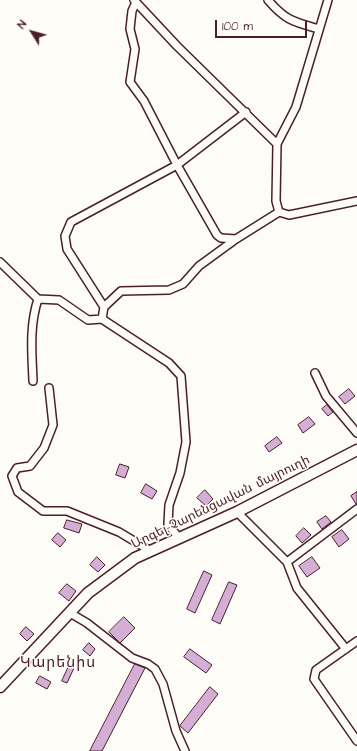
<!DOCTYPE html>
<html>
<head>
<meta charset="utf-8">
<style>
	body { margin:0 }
	#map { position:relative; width:357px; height:751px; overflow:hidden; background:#fdfcf7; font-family:"Architects Daughter",sans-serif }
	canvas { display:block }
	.north { position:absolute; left:12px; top:12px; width:40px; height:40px; -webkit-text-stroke:3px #fdfcf7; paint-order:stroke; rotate:307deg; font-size:11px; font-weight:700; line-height:16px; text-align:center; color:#4a1f2b }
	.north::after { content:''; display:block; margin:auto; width:14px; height:18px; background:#4a1f2b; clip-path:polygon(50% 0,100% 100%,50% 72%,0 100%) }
	.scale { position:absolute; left:215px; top:20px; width:92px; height:18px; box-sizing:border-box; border:2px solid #4a1f2b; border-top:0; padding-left:5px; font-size:12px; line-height:14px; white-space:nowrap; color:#4a1f2b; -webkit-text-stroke:3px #fdfcf7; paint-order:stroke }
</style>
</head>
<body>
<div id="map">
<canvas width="357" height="751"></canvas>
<div class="north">N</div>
<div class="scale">100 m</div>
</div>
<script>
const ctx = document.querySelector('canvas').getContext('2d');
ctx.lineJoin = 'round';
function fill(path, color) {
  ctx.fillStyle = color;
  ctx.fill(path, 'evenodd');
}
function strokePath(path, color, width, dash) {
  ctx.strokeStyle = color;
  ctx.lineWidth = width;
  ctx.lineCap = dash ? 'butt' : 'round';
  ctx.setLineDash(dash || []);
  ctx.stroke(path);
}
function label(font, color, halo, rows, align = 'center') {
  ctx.font = font + ' "Architects Daughter","Noto Sans Armenian",sans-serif';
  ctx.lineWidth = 3;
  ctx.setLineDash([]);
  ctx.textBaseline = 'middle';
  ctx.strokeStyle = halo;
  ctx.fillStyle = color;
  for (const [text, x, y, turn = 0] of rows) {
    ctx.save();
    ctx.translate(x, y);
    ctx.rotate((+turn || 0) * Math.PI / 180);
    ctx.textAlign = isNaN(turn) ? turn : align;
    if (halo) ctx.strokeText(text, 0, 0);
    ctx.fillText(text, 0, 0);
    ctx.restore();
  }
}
const building = new Path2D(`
	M349,389L355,396L345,404L339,397Z
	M327,405L333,412L328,416L322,409Z
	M309,417L315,424L303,433L298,425Z
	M277,437L282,443L269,452L265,446Z
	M120,464L129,467L125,478L116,475Z
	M146,484L157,491L152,499L141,493Z
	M205,490L213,499L206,506L197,498Z
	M357,492V504H356L351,496Z
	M326,516L331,522L322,529L317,522Z
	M67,520L82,524L79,533L64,528Z
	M304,528L311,535L302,543L296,536Z
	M342,530L349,539L339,547L332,537Z
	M58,533L66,540L60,547L52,540Z
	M97,557L105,565L98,572L90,565Z
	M312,557L320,568L307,577L299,566Z
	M204,571L212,575L195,613L187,609Z
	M229,582L237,585L220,624L212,620Z
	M67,584L76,591L69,601L59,593Z
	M124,617L135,628L120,643L109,632Z
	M26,627L34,634L27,641L20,634Z
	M89,643L95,649L90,656L83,650Z
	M190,649L212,665L206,673L184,657Z
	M135,664L145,668L102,751H90Z
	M69,666L74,668L67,683L62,681Z
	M40,676L51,682L47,689L36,683Z
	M210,687L218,694L188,733L180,726Z`);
const minor = new Path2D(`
	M134,0L177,46L277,144
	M268,0C286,21 294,22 319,29
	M136,2L132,11L130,29L135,49L130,82L144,101L177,165L217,235L221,238L236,239
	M279,212L276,201L277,144L296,107L328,0
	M0,262L38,299L59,300L88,320L102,319L169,363L181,376L186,442L180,473L169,505L168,524L178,537
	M104,307L67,249L65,236L71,222L177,165L246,112
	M102,319L104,307L121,291L169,290L183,284L199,266L236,239L279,212L289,215L357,201
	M315,373L326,396L357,433
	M33,381C32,353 29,327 38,299
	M49,388L53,425L44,448L30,466L17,468L12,476L18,492L43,511H67L119,532L149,550
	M237,512L287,562L297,588L346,649
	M287,562L357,509
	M70,613L87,623L132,658L148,664L155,669L163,684L176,731L185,751
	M357,641L316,670L314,679L357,741`);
const secondary = new Path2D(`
	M0,687L88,593L135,558L237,512L357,450`);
const streetNames = [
	["Արգել-Չարենցավան մայրուղի",221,503,-26]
];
const quarterNames = [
	["Կարենիս",58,664]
];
fill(building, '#d5aed6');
strokePath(building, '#4a1f2b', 1);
strokePath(minor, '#4a1f2b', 10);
strokePath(secondary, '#4a1f2b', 13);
strokePath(minor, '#fdfcf7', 7);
strokePath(secondary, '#fdfcf7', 10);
label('13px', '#4a1f2b', '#fdfcf7', streetNames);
ctx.letterSpacing = '1px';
label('15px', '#4a1f2b', '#fdfcf7', quarterNames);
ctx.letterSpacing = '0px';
</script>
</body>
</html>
